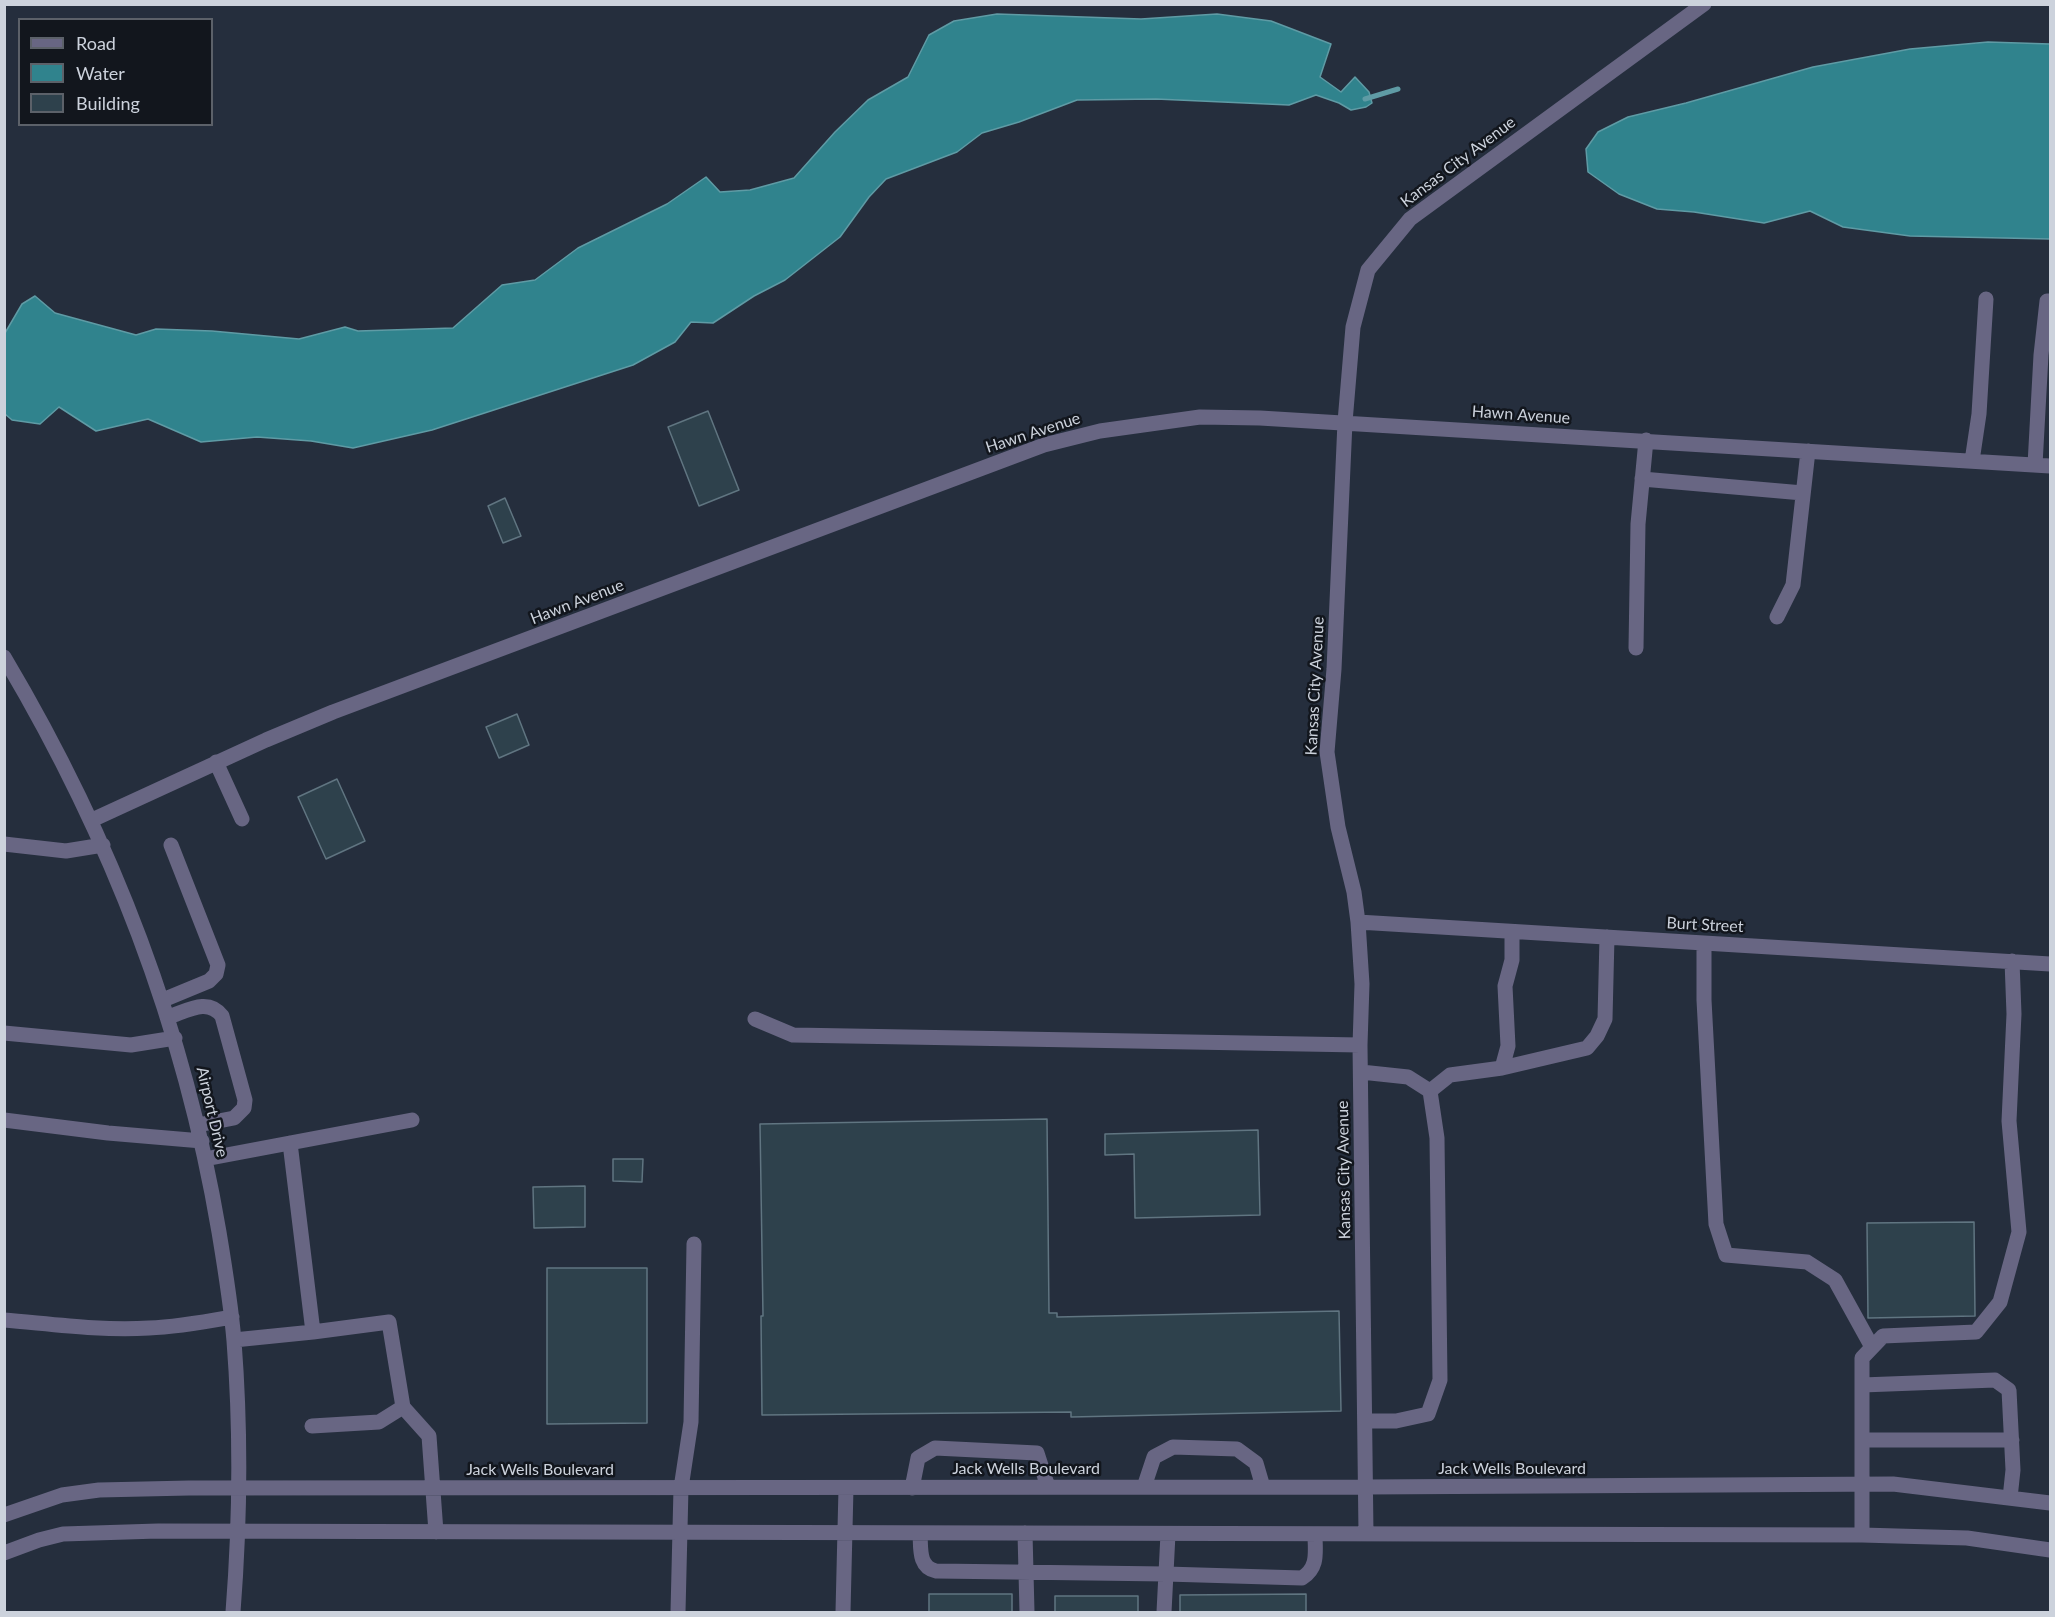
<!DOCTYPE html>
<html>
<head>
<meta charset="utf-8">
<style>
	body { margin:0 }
	#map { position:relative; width:2055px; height:1617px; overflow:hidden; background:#252e3d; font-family:Lato,sans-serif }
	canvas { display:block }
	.frame { position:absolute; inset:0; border:6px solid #ccd2dc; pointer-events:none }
	.legend { position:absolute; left:18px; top:18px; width:195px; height:108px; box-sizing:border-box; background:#12161d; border:2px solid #5c6169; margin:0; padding:8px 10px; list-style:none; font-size:18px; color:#ccd2dc }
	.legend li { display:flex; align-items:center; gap:12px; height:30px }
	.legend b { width:30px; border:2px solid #5c6169 }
</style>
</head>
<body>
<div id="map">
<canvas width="2055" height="1617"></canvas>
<div class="frame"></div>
<ul class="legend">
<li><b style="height:8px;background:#686683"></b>Road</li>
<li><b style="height:16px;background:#30838d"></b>Water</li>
<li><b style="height:16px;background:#2e414c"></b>Building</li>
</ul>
</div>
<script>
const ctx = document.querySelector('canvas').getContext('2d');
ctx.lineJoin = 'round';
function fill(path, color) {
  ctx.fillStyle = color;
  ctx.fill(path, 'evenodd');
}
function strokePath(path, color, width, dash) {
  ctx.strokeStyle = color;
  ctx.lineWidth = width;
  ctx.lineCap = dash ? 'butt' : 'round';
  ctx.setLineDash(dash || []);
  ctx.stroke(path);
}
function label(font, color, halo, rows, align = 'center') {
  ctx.font = font + ' Lato,sans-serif';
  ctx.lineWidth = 5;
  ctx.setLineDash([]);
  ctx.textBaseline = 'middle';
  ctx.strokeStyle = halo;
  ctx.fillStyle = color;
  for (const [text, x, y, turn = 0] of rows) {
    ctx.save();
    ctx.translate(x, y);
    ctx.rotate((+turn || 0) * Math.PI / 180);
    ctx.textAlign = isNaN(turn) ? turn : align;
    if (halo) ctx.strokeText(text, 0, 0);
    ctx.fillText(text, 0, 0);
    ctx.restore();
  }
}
const water = new Path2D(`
	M997,14L1141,19L1217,14L1271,21L1331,44L1320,77L1341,92L1355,77L1369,92L1372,103L1366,107L1351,110L1339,103L1316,95L1289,105L1156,99L1077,100L1019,122L982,133L957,152L886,179L869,197L840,237L785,280L754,296L713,323L691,322L675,342L633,365L432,430L353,448L311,441L257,437L201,442L148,419L96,431L59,407L40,424L12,420L5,414V333L22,304L35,296L55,313L136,335L156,329L212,331L299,339L345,327L358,331L453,328L502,285L535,280L578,248L667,204L706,177L720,192L750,190L794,178L835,132L868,100L908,77L929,35L954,21Z
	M1988,42L2050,44V239L1910,236L1843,227L1810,211L1764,223L1694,212L1657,209L1619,194L1588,172L1586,149L1598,132L1628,117L1686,103L1813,67L1910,49Z`);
const stream = new Path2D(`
	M1365,99L1398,89`);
const building = new Path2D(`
	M708,411L739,490L699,506L668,427Z
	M505,498L521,536L503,543L488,506Z
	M517,714L529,745L499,758L486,727Z
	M337,779L365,841L326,859L298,797Z
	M1047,1119L1049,1313H1057V1317L1339,1311L1341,1411L1071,1417V1412L762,1415L761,1316H763L760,1124Z
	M1258,1130L1260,1215L1135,1218L1134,1154L1105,1155V1134Z
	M613,1159H643L642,1182L613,1181Z
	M585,1186V1227L534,1228L533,1187Z
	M1974,1222L1975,1316L1868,1318L1867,1223Z
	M547,1268H647V1423L547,1424Z
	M929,1594H1012V1612H929Z
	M1306,1594V1612H1180V1595Z
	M1055,1596H1138V1612H1055Z`);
const minor = new Path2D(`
	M1972,461L1979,414L1986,299
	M2035,465L2041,355L2047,301H2050
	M1642,479L1803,493
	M1777,617L1793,585L1808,451
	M1636,648L1638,524L1646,440
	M4,657C111,837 184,1025 219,1232C225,1268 231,1305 234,1341C241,1431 240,1523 233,1612
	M216,762L242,819
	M92,820L266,740L333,712L1044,445L1100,431L1200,417L1260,418L2050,466
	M4,844L66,851L103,845
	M1358,922L2050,964
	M1704,943V1000L1716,1224L1726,1255L1807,1262L1835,1280L1872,1347
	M163,1000L209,981L216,974L218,965L171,845
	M168,1017C187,1011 208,997 222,1016L245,1100L244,1108L234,1118L198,1125
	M755,1019L793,1035L1360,1045
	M4,1033L131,1045L175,1038
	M1502,1068L1587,1048L1597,1036L1605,1019L1607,937
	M1361,1072L1408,1077L1430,1091L1437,1138L1440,1380L1428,1414L1396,1421H1365
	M1430,1091L1450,1075L1502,1068L1508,1046L1505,986L1512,960V932
	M4,1120L108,1133L202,1141
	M205,1159L412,1120
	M4,1320C52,1324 101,1331 149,1328C177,1327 204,1322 232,1317
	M313,1332L389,1322L403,1407L429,1436L436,1532
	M234,1340L313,1332L290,1143
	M1862,1385L1995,1380L2009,1390L2013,1470L2010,1498
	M312,1426L379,1422L403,1407
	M1862,1440H2012
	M1144,1487L1154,1457L1173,1447L1237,1449L1256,1463L1263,1487
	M912,1488L918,1458L935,1448L1037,1453L1048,1487
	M4,1515L62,1495L99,1490L189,1488L1366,1487L1893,1484L2050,1503
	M920,1533C921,1548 918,1567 936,1571L1166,1574L1302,1578C1319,1567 1315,1552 1315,1534
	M1025,1533L1027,1612
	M1366,1534L1360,1045L1362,984L1358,922L1354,892L1338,827L1327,752L1334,669L1345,422L1353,327L1368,270L1410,219L1704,4
	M1862,1535V1358L1883,1336L1976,1332L2000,1302L2019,1232L2009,1121L2014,1014L2012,961
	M4,1553L39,1540L63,1534L158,1531L1862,1535L1967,1538L2050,1550
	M678,1612L681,1488L691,1422L694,1244
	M843,1612L846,1488
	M1164,1612L1168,1534`);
const streetNames = [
	["Kansas City Avenue",1458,162,-37],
	["Hawn Avenue",1521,415,4],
	["Hawn Avenue",1033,433,-18],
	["Hawn Avenue",577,602,-21],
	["Kansas City Avenue",1315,686,-87],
	["Burt Street",1705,925,3],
	["Airport Drive",212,1112,77],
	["Kansas City Avenue",1344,1170,-91],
	["Jack Wells Boulevard",1026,1469],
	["Jack Wells Boulevard",1512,1469],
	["Jack Wells Boulevard",540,1470]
];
fill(water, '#30838d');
strokePath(water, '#5f9ba5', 1.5);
strokePath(stream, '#5f9ba5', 5);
fill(building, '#2e414c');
strokePath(building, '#607581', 1.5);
strokePath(minor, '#686683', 15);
label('16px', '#ccd2dc', '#12161d', streetNames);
</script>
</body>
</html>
